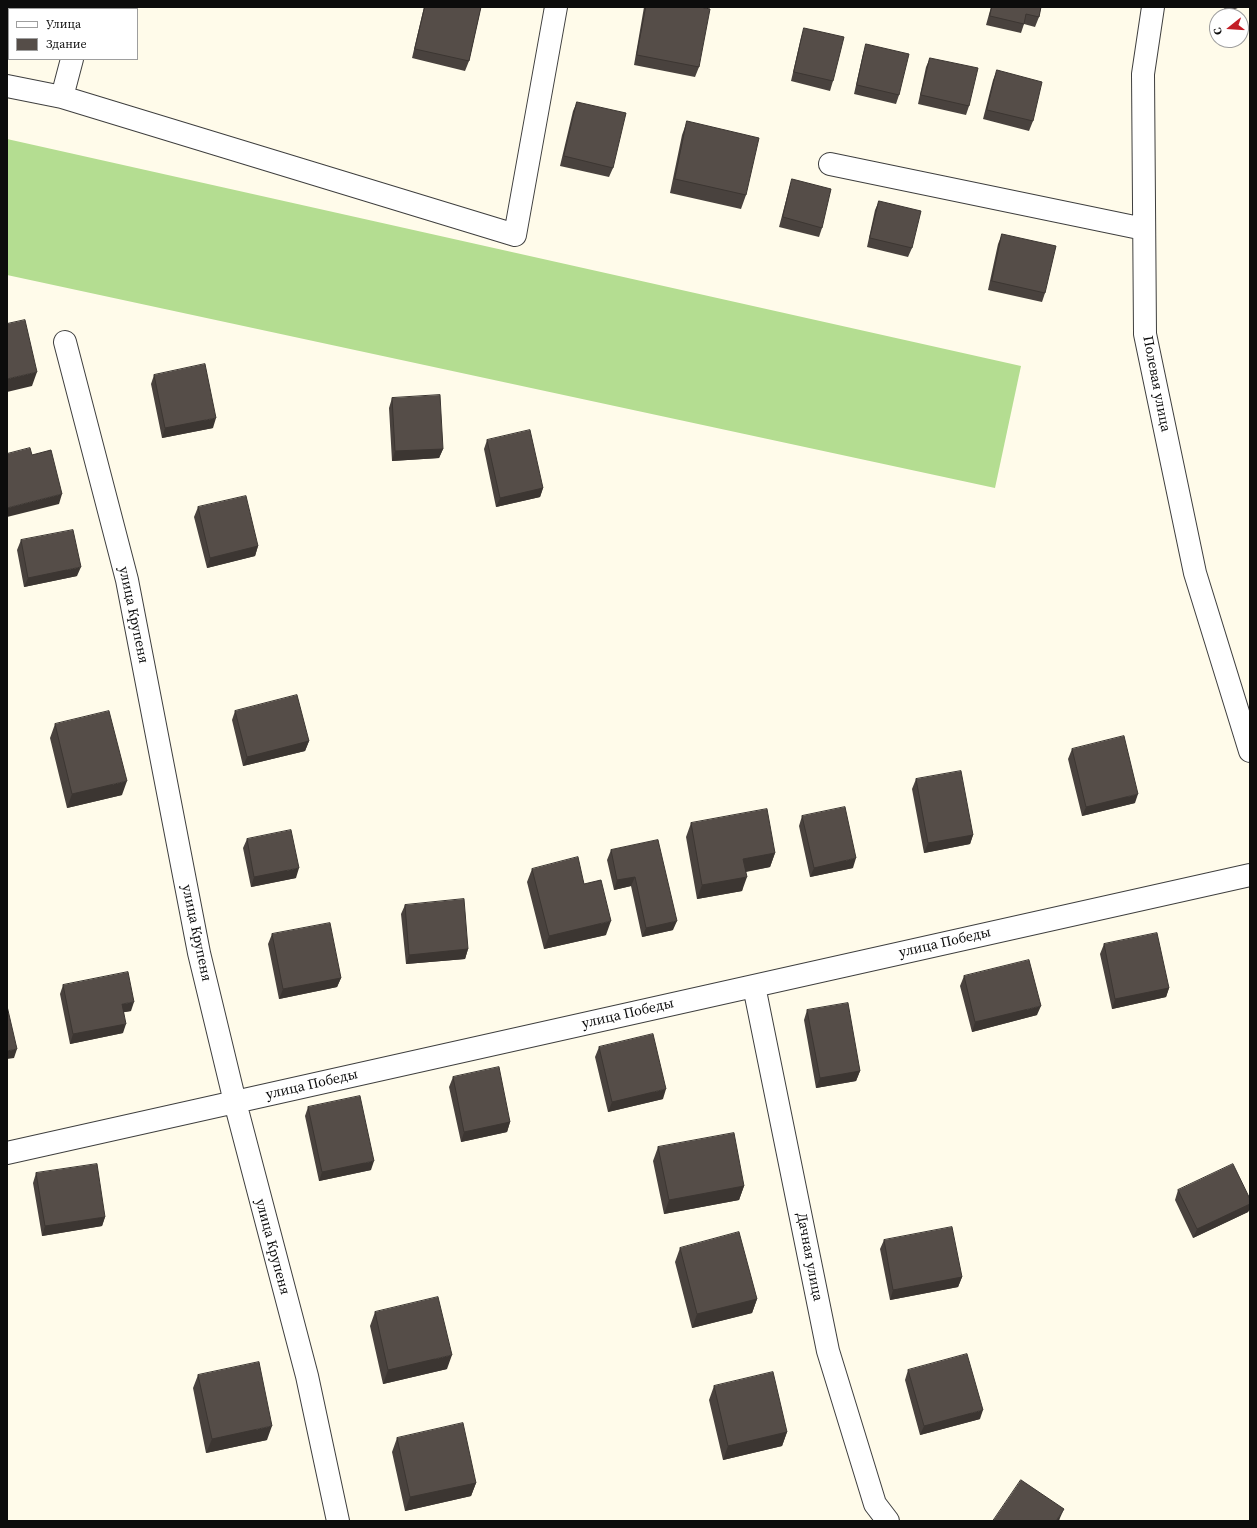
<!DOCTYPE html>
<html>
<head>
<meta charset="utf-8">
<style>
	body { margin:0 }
	#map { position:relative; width:1257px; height:1528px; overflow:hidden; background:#fffbea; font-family:"Source Serif 4",serif }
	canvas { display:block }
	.frame { position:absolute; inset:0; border:8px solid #0c0c0c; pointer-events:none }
	.legend { position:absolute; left:8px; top:8px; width:130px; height:52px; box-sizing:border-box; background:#fff; border:1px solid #9e9e9e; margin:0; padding:5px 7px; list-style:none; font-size:12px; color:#0c0c0c }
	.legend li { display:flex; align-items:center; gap:8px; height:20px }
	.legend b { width:20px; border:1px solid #9e9e9e }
	.north { position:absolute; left:1209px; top:8px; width:40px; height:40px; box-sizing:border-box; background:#fff; border:1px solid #9e9e9e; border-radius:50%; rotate:253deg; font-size:11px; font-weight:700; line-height:16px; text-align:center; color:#0c0c0c }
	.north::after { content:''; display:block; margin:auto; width:14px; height:18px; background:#c31d26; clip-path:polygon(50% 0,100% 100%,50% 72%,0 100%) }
</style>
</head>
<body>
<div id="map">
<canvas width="1257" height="1528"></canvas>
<div class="frame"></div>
<ul class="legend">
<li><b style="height:5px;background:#fff"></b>Улица</li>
<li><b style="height:11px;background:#554d48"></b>Здание</li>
</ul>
<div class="north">С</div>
</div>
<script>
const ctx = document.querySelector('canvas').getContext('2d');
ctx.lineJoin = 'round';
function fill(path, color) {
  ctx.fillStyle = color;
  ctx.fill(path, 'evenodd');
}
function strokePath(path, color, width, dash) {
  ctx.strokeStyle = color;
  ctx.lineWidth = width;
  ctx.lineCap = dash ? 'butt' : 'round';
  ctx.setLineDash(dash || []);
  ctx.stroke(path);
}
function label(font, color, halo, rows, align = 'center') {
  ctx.font = font + ' "Source Serif 4",serif';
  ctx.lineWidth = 4;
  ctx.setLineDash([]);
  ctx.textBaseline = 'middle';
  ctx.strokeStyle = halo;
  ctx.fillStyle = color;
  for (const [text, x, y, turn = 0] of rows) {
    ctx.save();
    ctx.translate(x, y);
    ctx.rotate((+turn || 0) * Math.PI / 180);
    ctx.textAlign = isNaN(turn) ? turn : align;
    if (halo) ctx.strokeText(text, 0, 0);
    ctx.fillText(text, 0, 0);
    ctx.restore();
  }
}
const forest = new Path2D(`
	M7,139L1021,366L995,488L7,275Z`);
const minor = new Path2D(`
	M1153,7L1143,74L1145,334L1195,573L1250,751
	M86,9V7
	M7,86L62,97L515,235L556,7
	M62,97L72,59
	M830,164L1144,229
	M65,342L127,580L199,953L235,1102L307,1376L338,1521
	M754,986L828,1351L875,1504L888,1521
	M7,1153L1250,875`);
const wall = new Path2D(`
	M424,7H481L469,61L465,71L412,58Z
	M644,7H700L699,67L695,77L634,65Z
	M991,7H1041L1039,17L1035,27L1024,24L1021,33L986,25Z
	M1224,7H1242L1225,11Z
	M804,28L833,81L830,91L791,81L801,38Z
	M866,44L899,95L896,104L854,94L863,54Z
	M930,58L969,106L966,115L918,104L926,67Z
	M997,70L1033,121L1029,131L983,119L993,80Z
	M577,102L613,168L609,177L560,166L573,111Z
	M687,121L746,195L741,209L670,193L682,135Z
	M792,179L822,228L819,237L779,227L789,189Z
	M879,201L912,248L908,257L867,247L875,210Z
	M1002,234L1045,293L1042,302L988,290L998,244Z
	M154,375L213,428L162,438L151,384Z
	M392,398L443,449L439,458L392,461L389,408Z
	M487,440L543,488L540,497L496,507L484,449Z
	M198,507L258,546L255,556L207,568L194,517Z
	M21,540L77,576L24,587L17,550Z
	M235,711L309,741L305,751L243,766L232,720Z
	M55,724L122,795L67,808L50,738Z
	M1072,749L1135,803L1082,816L1068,759Z
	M916,779L973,835L970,844L924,853L912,789Z
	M802,816L853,868L810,877L799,826Z
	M691,823L775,853L770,867L746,872L742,891L697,899L686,837Z
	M247,839L296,878L251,887L243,848Z
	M658,840L673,930L642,937L631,886L614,890L607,860L611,850Z
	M532,869L584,884L606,935L544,949L527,882Z
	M405,905L468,949L465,959L406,964L401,914Z
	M272,934L341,978L337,987L279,999L268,944Z
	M1104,944L1169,988L1166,997L1112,1009L1100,954Z
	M964,976L1037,1015L972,1032L960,986Z
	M63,985L131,1011L124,1012L123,1033L70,1044L60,994Z
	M807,1010L860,1071L856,1081L816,1088L804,1020Z
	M599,1047L663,1099L608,1112L595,1057Z
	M453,1077L510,1122L507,1132L461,1142L449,1087Z
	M308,1107L371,1170L319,1181L305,1116Z
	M658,1147L744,1186L739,1200L664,1214L653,1161Z
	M36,1173L105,1217L102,1226L42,1236L33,1183Z
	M1178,1190L1250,1199V1208L1248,1212L1193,1238L1175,1200Z
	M884,1240L962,1277L958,1287L890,1300L880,1249Z
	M680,1248L757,1299L752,1313L692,1328L675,1262Z
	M375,1312L447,1369L383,1384L370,1326Z
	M908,1370L980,1419L920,1435L905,1380Z
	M198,1375L267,1440L206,1453L193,1388Z
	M714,1386L787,1432L782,1446L723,1460L709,1400Z
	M397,1438L476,1483L471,1496L405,1511L392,1452Z`);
const shadedWall = new Path2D(`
	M1227,7H1242L1225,11Z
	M37,372L32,386L7,392V379Z
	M216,418L213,428L162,438L165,428Z
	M443,449L439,458L392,461L395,451Z
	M543,488L540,497L496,507L500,498Z
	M62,494L59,504L7,517V508Z
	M258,546L255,556L207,568L210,558Z
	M81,567L77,576L24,587L28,578Z
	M309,741L305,751L243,766L247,757Z
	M127,781L122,795L67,808L72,794Z
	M1138,794L1135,803L1082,816L1086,807Z
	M973,835L970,844L924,853L928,843Z
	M775,853L770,867L738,873L743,859Z
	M856,858L853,868L810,877L814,868Z
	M299,868L296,878L251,887L254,877Z
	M635,877L631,886L614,890L617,880Z
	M747,877L742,891L697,899L702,885Z
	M611,921L606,935L544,949L549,936Z
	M677,921L673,930L642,937L646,928Z
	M468,949L465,959L406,964L409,955Z
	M341,978L337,987L279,999L283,989Z
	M1169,988L1166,997L1112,1009L1115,999Z
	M134,1002L131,1011L119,1013L122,1004Z
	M1041,1006L1037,1015L972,1032L975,1022Z
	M126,1024L123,1033L70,1044L73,1034Z
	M17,1049L14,1058L7,1059V1051Z
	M860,1071L856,1081L816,1088L820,1078Z
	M666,1089L663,1099L608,1112L612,1102Z
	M510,1122L507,1132L461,1142L464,1132Z
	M374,1161L371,1170L319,1181L322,1172Z
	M744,1186L739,1200L664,1214L669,1200Z
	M1250,1204V1208L1248,1212L1193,1238L1197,1229Z
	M105,1217L102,1226L42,1236L45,1226Z
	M962,1277L958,1287L890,1300L893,1290Z
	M757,1299L752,1313L692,1328L697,1314Z
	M452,1355L447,1369L383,1384L388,1370Z
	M983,1410L980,1419L920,1435L924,1426Z
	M272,1426L267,1440L206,1453L212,1439Z
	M787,1432L782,1446L723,1460L728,1446Z
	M476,1483L471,1496L405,1511L410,1497Z
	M1064,1509L1060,1518L1059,1521H1056Z`);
const building = new Path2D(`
	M425,7H481L469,61L415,49Z
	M646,7H700L710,9L699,67L637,55Z
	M992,7H1041L1039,17L1026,14L1024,24L990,16Z
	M804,28L844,37L833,81L794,72Z
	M866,44L909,54L899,95L857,85Z
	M930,58L978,68L969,106L921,95Z
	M997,70L1042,82L1033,121L987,110Z
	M577,102L626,113L613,168L564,156Z
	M687,121L759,138L746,195L675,179Z
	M792,179L831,189L822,228L783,217Z
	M879,201L921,211L912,248L870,238Z
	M1002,234L1056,246L1045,293L992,281Z
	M25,320L37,372L7,379V324Z
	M205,364L216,418L165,428L154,375Z
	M440,395L443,449L395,451L392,398Z
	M530,430L543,488L500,498L487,440Z
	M30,448L32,455L51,450L62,494L7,508V454Z
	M246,496L258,546L210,558L198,507Z
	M73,530L81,567L28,578L21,540Z
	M297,695L309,741L247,757L235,711Z
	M109,711L127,781L72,794L55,724Z
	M1124,736L1138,794L1086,807L1072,749Z
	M961,771L973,835L928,843L916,779Z
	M845,807L856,858L814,868L802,816Z
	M767,809L775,853L743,859L747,877L702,885L691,823Z
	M291,830L299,868L254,877L247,839Z
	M658,840L677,921L646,928L635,877L617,880L611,850Z
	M578,857L584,884L601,880L611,921L549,936L532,869Z
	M464,899L468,949L409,955L405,905Z
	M330,923L341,978L283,989L272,934Z
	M1157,933L1169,988L1115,999L1104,944Z
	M1029,960L1041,1006L975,1022L964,976Z
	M128,972L134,1002L122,1004L126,1024L73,1034L63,985Z
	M848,1003L860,1071L820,1078L807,1010Z
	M7,1006L17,1049L7,1051Z
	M653,1034L666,1089L612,1102L599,1047Z
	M499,1067L510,1122L464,1132L453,1077Z
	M360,1096L374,1161L322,1172L308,1107Z
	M734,1133L744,1186L669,1200L658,1147Z
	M97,1164L105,1217L45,1226L36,1173Z
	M1233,1164L1250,1199V1204L1197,1229L1178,1190Z
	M952,1227L962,1277L893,1290L884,1240Z
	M739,1232L757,1299L697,1314L680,1248Z
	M438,1297L452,1355L388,1370L375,1312Z
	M967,1354L983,1410L924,1426L908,1370Z
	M259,1362L272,1426L212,1439L198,1375Z
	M773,1372L787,1432L728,1446L714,1386Z
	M463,1423L476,1483L410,1497L397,1438Z
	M1021,1480L1064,1509L1056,1521H993Z`);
const streetNames = [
	["Полевая улица",1156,384,79],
	["улица Крупеня",133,615,78],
	["улица Крупеня",196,933,78],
	["улица Победы",945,943,-13],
	["улица Победы",628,1014,-13],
	["улица Победы",312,1085,-13],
	["улица Крупеня",272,1247,75],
	["Дачная улица",809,1257,79]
];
fill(forest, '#b4dd91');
strokePath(minor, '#3f3f3f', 24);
strokePath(minor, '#fff', 22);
fill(wall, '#49423e');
fill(shadedWall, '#3c3632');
fill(building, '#554d48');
strokePath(building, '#3c3632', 1);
label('14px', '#0c0c0c', '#fff', streetNames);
</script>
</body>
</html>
